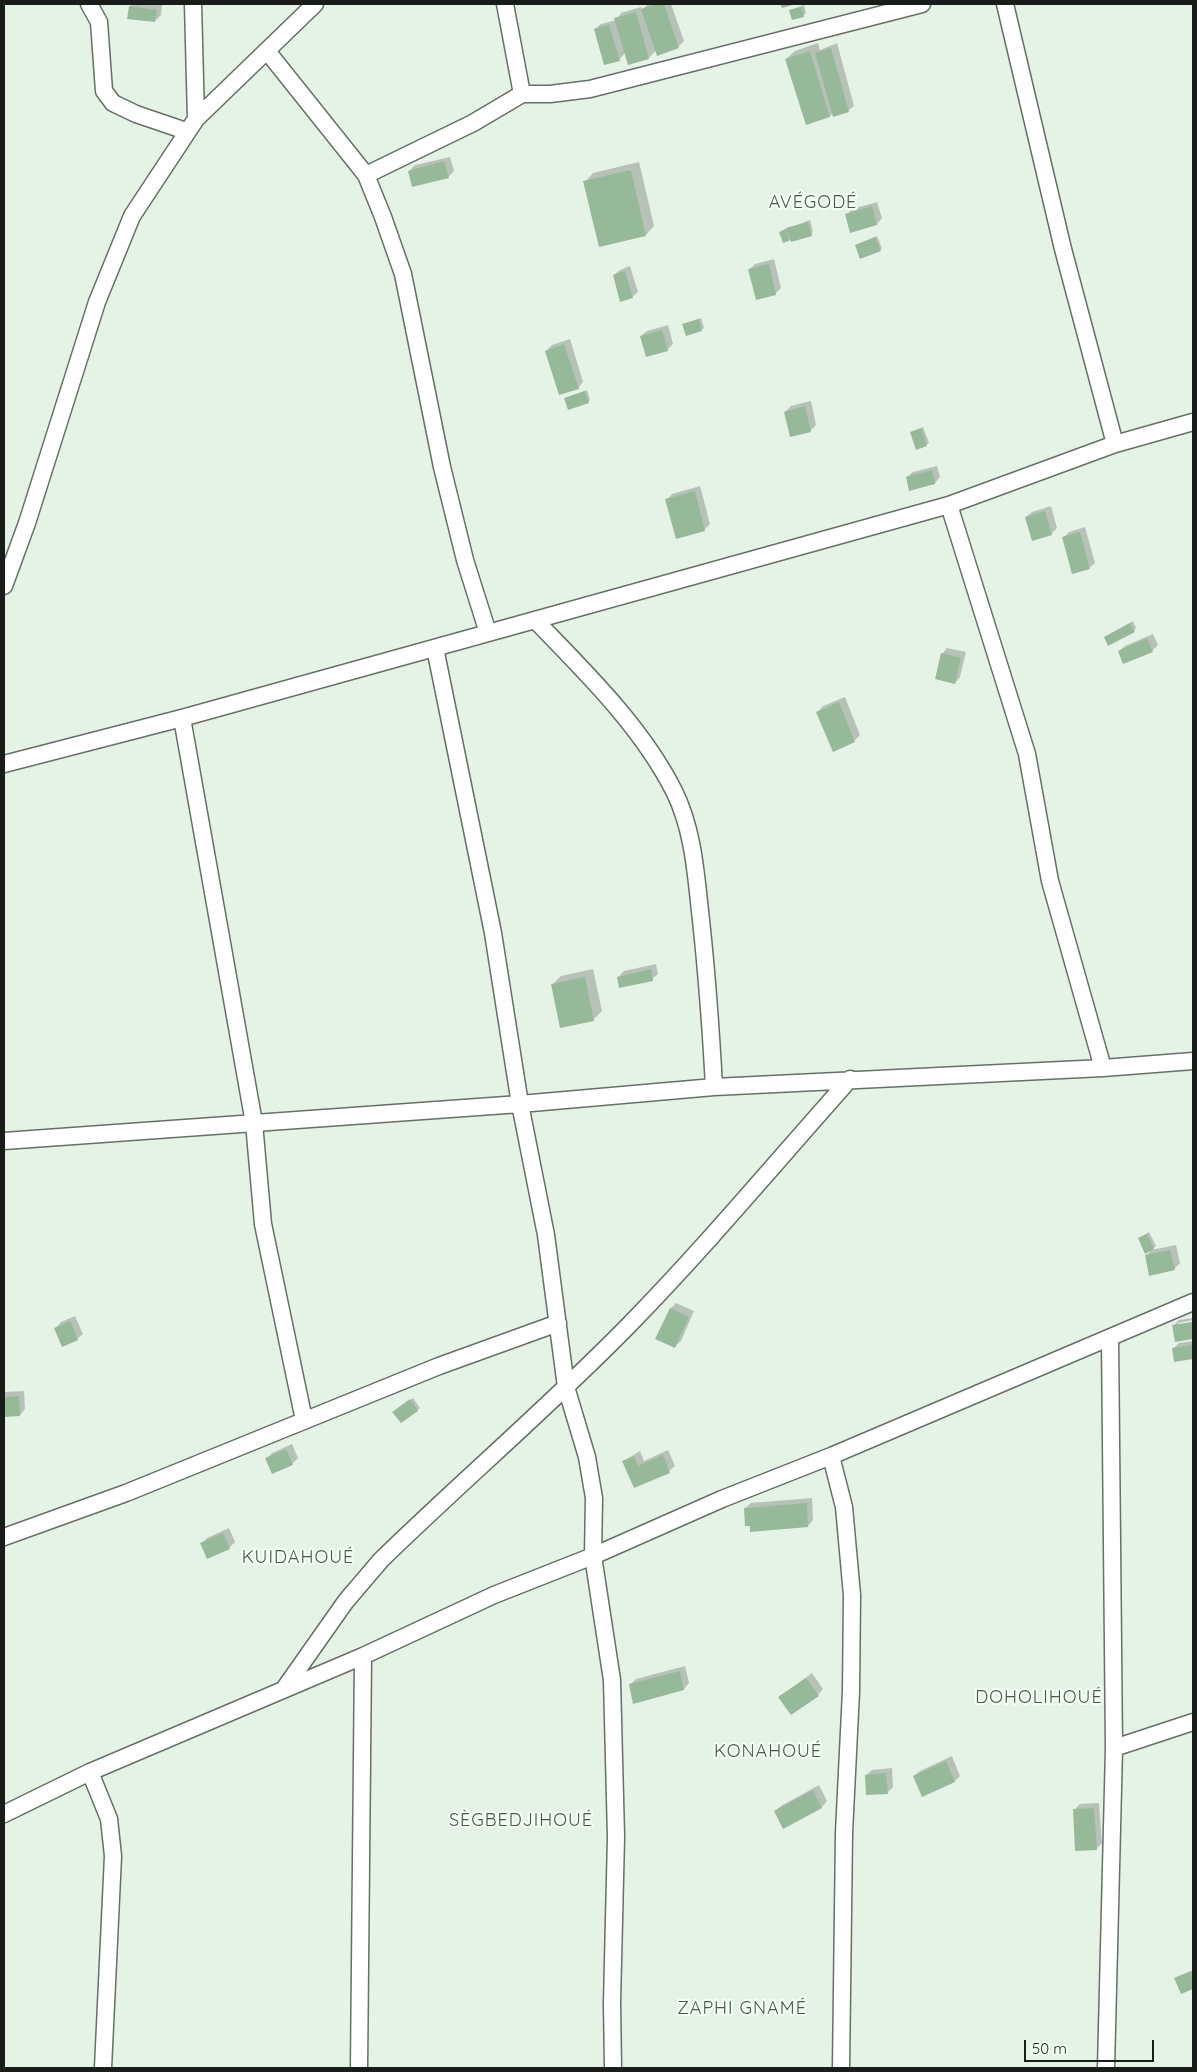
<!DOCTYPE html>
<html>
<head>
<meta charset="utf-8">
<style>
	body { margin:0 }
	#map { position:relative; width:1197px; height:2072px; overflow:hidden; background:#e5f2e6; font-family:Quicksand,sans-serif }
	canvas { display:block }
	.frame { position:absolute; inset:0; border:5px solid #191d19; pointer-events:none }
	.scale { position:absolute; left:1024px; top:2040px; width:130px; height:22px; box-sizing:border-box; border:2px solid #191d19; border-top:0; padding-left:6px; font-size:15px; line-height:18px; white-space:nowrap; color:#191d19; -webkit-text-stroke:4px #f2fff3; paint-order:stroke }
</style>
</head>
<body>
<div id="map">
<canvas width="1197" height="2072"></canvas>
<div class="frame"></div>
<div class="scale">50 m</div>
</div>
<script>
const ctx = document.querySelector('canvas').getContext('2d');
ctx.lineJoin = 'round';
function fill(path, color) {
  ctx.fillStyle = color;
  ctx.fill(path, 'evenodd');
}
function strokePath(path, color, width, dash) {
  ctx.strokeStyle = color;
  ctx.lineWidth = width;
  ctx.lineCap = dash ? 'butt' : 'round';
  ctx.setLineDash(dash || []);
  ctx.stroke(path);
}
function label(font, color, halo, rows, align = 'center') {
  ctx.font = font + ' Quicksand,sans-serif';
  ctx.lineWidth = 4.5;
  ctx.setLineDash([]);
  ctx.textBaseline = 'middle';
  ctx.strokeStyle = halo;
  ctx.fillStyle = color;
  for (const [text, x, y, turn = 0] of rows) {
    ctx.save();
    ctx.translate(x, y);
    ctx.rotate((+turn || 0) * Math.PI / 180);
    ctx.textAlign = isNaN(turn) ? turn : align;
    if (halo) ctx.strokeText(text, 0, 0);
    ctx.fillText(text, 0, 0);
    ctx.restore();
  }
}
const shadow = new Path2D(`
	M132,4H162L161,15L155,21L130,6Z
	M648,4H671L684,41L678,47L656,50L649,58L625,53L619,60L595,29L601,24L616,20L621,13L641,7L642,10Z
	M804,5L806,13L803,16L790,10Z
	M818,43L820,50L837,43L854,106L848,111L833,113L830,116L786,59L795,51Z
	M450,157L454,171L448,177L409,171L415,165Z
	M639,162L654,226L646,235L585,182L593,173Z
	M877,202L882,218L877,224L846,215L852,209Z
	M810,220L813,232L811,235L783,242L780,232L783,230Z
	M877,236L882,248L880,250L856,245Z
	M774,259L781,288L775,294L750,269L755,264Z
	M630,266L638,292L632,297L614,275L620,270Z
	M701,318L704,328L701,330L684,324Z
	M668,325L673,344L667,350L641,336L647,331Z
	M570,339L583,382L578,388L546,351L552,345Z
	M587,390L590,400L588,402L566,398Z
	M811,401L816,425L811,430L791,435L785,412L791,406Z
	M923,427L929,443L926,445L912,432Z
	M937,466L940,477L935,483L907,477L913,472Z
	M700,486L710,524L704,530L667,500L672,494Z
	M1051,506L1057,528L1051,534L1026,517L1032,512Z
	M1085,527L1095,563L1089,568L1063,538L1069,532Z
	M1133,621L1136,628L1134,631L1105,637Z
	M1153,634L1158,645L1152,651H1119L1125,646Z
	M947,648L966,652L960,677L955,683L942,654Z
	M845,697L860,735L854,741L818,712L823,706Z
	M656,964L658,974L652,979L618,977L624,971Z
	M593,969L602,1011L593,1020L552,985L561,976Z
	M1149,1232L1156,1246L1153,1249L1139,1238Z
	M1176,1245L1180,1263L1174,1269L1146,1256L1151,1250Z
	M676,1303L694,1311L681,1341L675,1346L657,1338L671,1308Z
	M75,1316L83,1334L77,1339L56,1328L61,1322Z
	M1193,1318V1320L1178,1323V1325L1193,1323V1338L1176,1341L1174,1325L1179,1320Z
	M1193,1341V1358L1175,1361L1173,1349L1179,1343Z
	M24,1391L25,1409L20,1415L4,1416V1392Z
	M413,1398L420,1408L401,1422L396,1410Z
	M292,1444L298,1458L292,1464L267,1459L272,1453Z
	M668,1450L675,1466L669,1471L635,1487L624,1461L640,1451L644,1461Z
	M812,1498L813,1520L808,1526L745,1508L751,1503Z
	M229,1528L235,1542L229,1548L202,1543L207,1538Z
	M685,1666L689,1683L684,1689L630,1685L636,1679Z
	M812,1673L823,1689L818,1695L786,1692Z
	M952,1756L960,1776L955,1781L923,1796L914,1776L920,1771Z
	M892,1768L893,1787L887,1793L866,1775L872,1770Z
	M819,1785L827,1801L822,1807L784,1828L775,1811L781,1806Z
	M1099,1803L1102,1843L1096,1849L1074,1810L1080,1804Z
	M1193,1970V1987L1181,1992L1176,1978Z`);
const building = new Path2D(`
	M656,4H664L679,48L657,56L641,9Z
	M780,4H796L782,8Z
	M129,6L157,10L155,22L127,19Z
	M802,7L804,17L792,20L789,10Z
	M636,12L649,59L628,65L614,18Z
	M609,25L620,61L604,65L594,29Z
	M831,48L849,112L833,117L815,53Z
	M810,51L830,117L806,125L785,59Z
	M444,161L449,178L412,187L408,171Z
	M631,170L646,236L599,247L583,181Z
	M872,206L877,225L850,233L845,214Z
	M808,222L812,236L791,242L786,228Z
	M786,229L789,241L783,243L779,232Z
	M875,237L881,251L860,259L855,245Z
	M769,264L776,295L756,300L748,269Z
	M625,271L633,298L620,302L613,275Z
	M699,319L702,331L686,336L682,324Z
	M662,330L668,351L646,357L640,336Z
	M564,344L579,389L559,395L545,351Z
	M585,391L589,403L568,410L564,398Z
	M805,406L811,432L790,437L784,412Z
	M921,428L927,446L916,450L910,432Z
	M932,470L935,484L909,491L906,477Z
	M695,491L705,531L676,539L665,499Z
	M1045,511L1052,535L1032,541L1025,517Z
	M1080,532L1090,569L1072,574L1062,537Z
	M1130,623L1135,632L1108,646L1104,637Z
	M1147,638L1153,652L1123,664L1118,651Z
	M941,653L961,658L955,684L935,679Z
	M839,702L855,742L833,752L816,712Z
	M651,969L653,981L619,988L617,977Z
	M585,977L594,1021L560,1028L551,984Z
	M1147,1234L1154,1249L1145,1254L1138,1238Z
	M1170,1250L1175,1270L1149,1276L1145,1255Z
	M670,1308L689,1317L675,1348L655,1339Z
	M70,1321L78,1340L62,1347L54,1328Z
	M1192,1322L1193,1339L1175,1342L1172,1325Z
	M1193,1345V1359L1174,1362L1172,1348Z
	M19,1396L20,1416L4,1417V1397Z
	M410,1399L418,1411L401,1423L392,1412Z
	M286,1449L293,1465L272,1474L265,1458Z
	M663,1455L670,1473L634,1488L622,1461L634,1456L638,1466Z
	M807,1503L808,1527L750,1532V1526H745L744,1508Z
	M223,1533L230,1549L207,1559L200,1543Z
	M680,1671L684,1690L633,1704L629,1684Z
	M806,1678L819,1696L791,1715L778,1697Z
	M946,1761L955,1782L922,1797L913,1776Z
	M886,1773L888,1794L866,1795L865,1775Z
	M813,1790L822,1808L783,1829L774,1811Z
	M1094,1808L1097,1850L1075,1851L1073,1809Z
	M1191,1971L1193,1989L1181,1994L1174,1978Z`);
const street = new Path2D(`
	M89,4L99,22L104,91L113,103L136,114L186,131
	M193,4L196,119
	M505,4L522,94
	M1005,4L1063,249L1115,444
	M267,51L366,175L383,217L403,274L442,467L465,560L488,633
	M366,175L473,123L522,94H550L590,89L922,4
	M949,505L1027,754L1050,881L1103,1068
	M4,586L27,523L97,302L132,216L196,119L315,4
	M536,621C586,673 641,726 674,791C694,831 696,877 701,920C707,976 711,1031 714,1087
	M435,648L493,933L520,1104L546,1235L566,1387L587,1457L594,1498L593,1556L612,1680L616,1837L612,2003L613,2068
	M182,718L254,1123L263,1224L304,1420
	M4,764L182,718L949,505L1115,444L1193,422
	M4,1141L520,1104L714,1087L1103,1068L1193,1061
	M831,1456L844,1507L852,1595L851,1691L844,1833L841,2068
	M4,1537L126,1493L439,1366L558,1323
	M284,1689L346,1601L381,1560C463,1480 550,1406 630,1324C707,1245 777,1161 850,1079
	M1114,1748L1193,1722
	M90,1772L109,1819L113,1856L103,2068
	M4,1814L90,1772L363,1656L494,1595L593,1556L722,1499L831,1456L1193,1302
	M359,2068L363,1656
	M1106,2068L1114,1748L1110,1338`);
const quarterNames = [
	["AVÉGODÉ",813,203],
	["KUIDAHOUÉ",298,1558],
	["DOHOLIHOUÉ",1039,1698],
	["KONAHOUÉ",768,1752],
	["SÈGBEDJIHOUÉ",521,1821],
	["ZAPHI GNAMÉ",742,2009]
];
fill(shadow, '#0003');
fill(building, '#96b999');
strokePath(street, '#657066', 19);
strokePath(street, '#fff', 16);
ctx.letterSpacing = '1px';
label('18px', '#4c574d', '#f2fff3', quarterNames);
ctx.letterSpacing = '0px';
</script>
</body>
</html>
